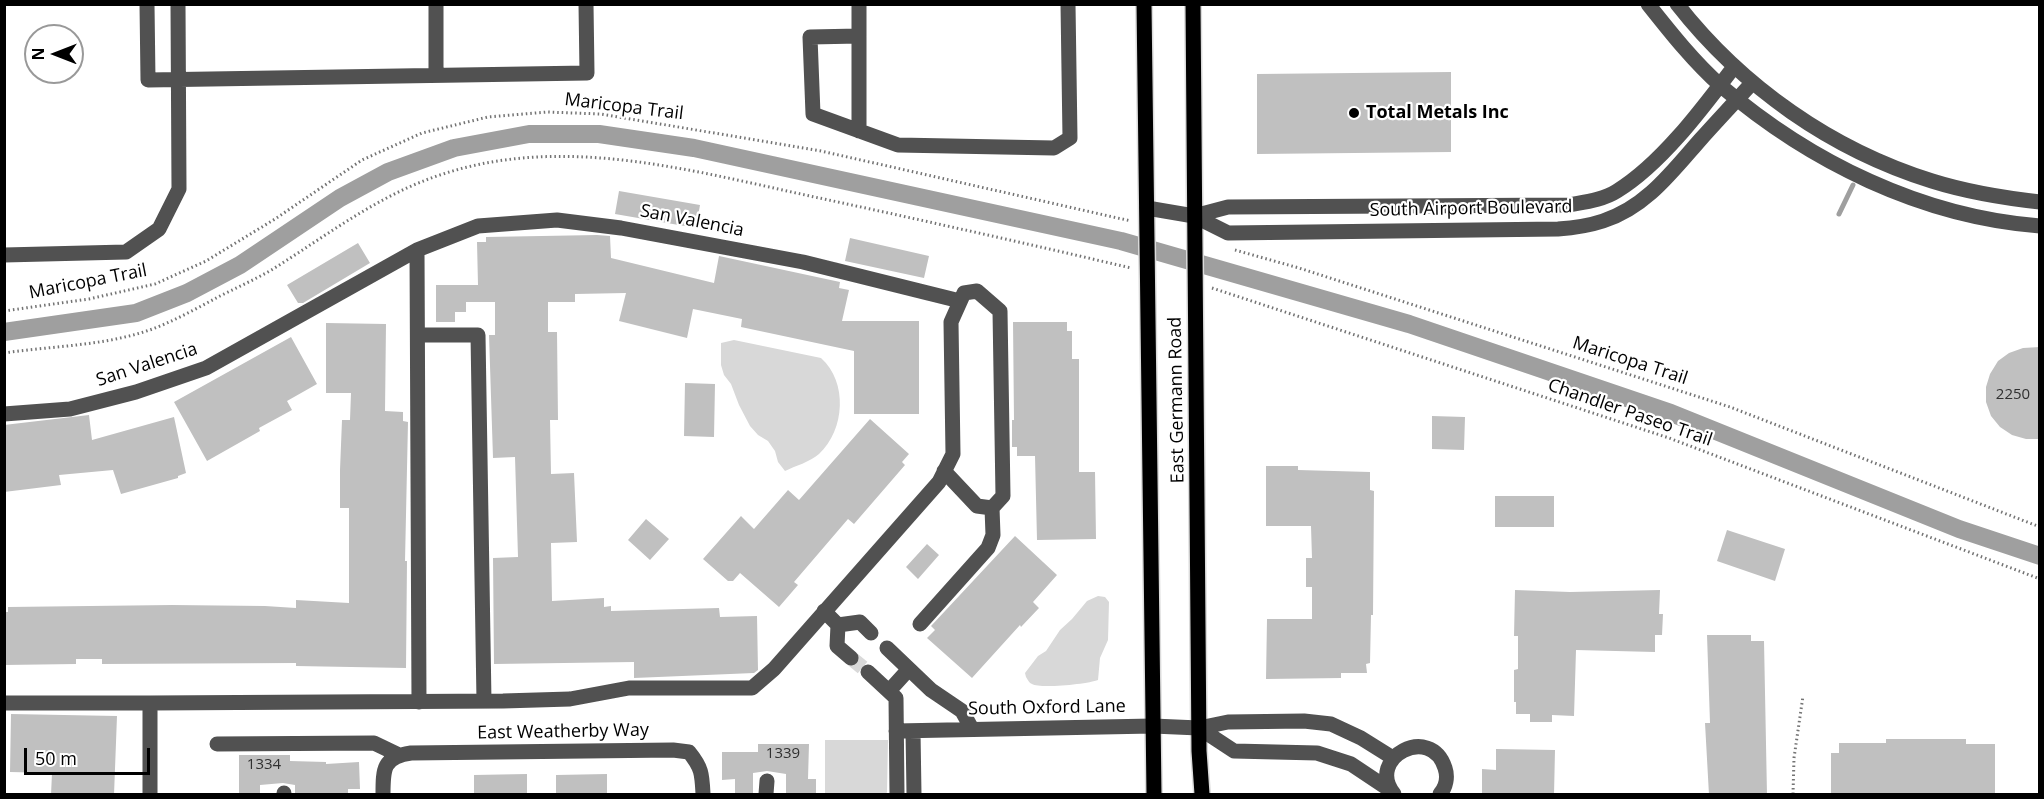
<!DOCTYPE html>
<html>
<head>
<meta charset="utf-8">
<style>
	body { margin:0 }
	#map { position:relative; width:2044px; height:799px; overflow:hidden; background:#fff; font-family:"Open Sans",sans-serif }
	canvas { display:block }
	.frame { position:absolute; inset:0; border:6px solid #000; pointer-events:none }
	.north { position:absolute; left:24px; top:24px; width:60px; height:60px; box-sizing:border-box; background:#fff; border:2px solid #999; border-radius:50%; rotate:270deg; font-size:16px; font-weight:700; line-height:24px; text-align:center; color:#000 }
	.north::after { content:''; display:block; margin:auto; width:21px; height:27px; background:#000; clip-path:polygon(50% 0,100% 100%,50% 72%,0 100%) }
	.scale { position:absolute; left:24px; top:748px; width:126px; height:27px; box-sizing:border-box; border:3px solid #000; border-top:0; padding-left:8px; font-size:18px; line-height:21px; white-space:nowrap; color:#000; -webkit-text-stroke:4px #fff; paint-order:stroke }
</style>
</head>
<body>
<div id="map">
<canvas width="2044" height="799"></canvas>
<div class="frame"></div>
<div class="north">N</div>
<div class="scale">50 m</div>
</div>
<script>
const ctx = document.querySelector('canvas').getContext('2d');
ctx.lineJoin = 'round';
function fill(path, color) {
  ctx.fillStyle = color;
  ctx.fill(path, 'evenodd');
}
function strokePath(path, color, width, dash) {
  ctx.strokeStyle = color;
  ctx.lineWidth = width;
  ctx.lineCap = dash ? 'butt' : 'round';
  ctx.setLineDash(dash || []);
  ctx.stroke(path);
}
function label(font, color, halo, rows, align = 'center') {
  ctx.font = font + ' "Open Sans",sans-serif';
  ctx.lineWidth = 4.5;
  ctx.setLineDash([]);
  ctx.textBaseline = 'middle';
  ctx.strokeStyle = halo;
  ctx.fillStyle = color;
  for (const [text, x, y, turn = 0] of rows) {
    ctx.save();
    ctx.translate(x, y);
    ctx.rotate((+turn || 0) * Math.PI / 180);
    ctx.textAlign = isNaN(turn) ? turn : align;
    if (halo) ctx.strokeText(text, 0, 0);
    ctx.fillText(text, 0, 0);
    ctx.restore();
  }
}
const green = new Path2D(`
	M734,340L821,358C848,382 845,430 819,454C810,462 795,466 785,471L778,462L775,451L768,441L758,435L750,426L739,405L731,384L724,375L721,365V343Z
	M1098,596L1105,597L1109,602L1108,640L1100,658L1098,680C1088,684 1040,689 1032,684C1029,683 1028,680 1026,677L1025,673L1038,656L1046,651L1060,630L1072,619L1087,601Z
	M825,740H888L887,792L886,794H825Z`);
const stream = new Path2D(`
	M1839,214L1853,185`);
const canal = new Path2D(`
	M4,332L136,313L187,293L240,265L340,198L388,172L454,148L529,134H599L694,148L1121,241L1409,324L1671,413L1959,529L2040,556`);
const building = new Path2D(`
	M1451,72V152L1257,154V74Z
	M619,191L700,205L696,228L615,214Z
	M597,235L610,236L611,258L714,283L719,256L840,282L839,288L849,290L842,321H919V414H854V351L741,327L742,319L693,309L687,338L619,321L626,293L575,294V302H548V332H557L558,420H550L551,474L574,473L577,542L551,543L552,601L604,598V607L611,606V611L719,608L720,617L757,616L758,670L754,673L634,678V662L494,664L493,558L518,557L515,457L493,458L489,335H495V302H466V312H455V322H436V285H478L477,242H486V237Z
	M850,238L929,256L924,278L845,261Z
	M358,243L370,263L303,303H298L287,285Z
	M1013,322H1067V331H1072V359H1079V472H1095L1096,539L1037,540L1035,456H1017V447H1012V420H1014Z
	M326,323L386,324L385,411L403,412V421L408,422L405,561H407L406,668L296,666V663L102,664V659H76V664L4,665V612H8V607L172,605L265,606L296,608V600L349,603V508H340V470L342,420H350L351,393H326Z
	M291,337L317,384L287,401L292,410L259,428L260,431L207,461L174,402Z
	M2040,347V439H2026L2012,435L2000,427L1991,416L1986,402V387L1990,374L1998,361L2009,353L2023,348Z
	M685,383L715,384L714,437L684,436Z
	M89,415L92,440L174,417L186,473L178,476V478L121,494L113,470L59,475L61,485L4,492V425Z
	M1432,416L1465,417L1464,450L1432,449Z
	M870,419L909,454L902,462L905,465L854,524L848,519L794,582L798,585L779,607L740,573L733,581H728L703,559L741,516L754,529L788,490L799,500Z
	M1266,466H1298V470L1370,472V490L1374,491L1373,615H1371L1370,663L1366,664L1367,673H1341V678L1266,679L1267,619H1312V587H1306V558H1312L1311,526H1266Z
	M1495,496H1554V527H1495Z
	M646,519L669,539L650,560L628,540Z
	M1727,530L1785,549L1775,581L1717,561Z
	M1015,536L1057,575L1033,602L1039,608L1021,627L1020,625L972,678L927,638L935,630L931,626Z
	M927,544L939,555L918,579L906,567Z
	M1515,590L1570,592L1660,590L1659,614H1663L1662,635H1655V652L1576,650L1574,716L1552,715V722H1530V714H1516V702H1514V670L1518,669V636H1514Z
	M1707,635H1751V641H1764L1767,795H1709L1705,723H1710Z
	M11,714L117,716L114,795H51L52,773L10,772Z
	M1886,739H1966V744H1995V794L1831,795V753H1839V743H1886Z
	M758,744H809L808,779H816V795H786V774L767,771L753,773V795H735V779L722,780V752H758Z
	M1496,749L1555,750L1554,795H1482V769L1496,770Z
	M239,755H290V761L326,762V764L359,762L360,789H348V795H295V785L283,783L260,785V795H239Z
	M527,774V795H474V775Z
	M607,774V795H556V775Z`);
const minorTunnel = new Path2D(`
	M851,658L868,672`);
const path = new Path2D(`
	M1235,250L1299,268L1730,407L2040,527
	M1212,288L1669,438L2040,579
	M4,311L89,299L155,284L206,261L275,219L362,160L422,133L488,117L547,112L601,114L821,151L1131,221
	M4,353C59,345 117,346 167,323C185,315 203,305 220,296C238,287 256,279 273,269C329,234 380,194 443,174C568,133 700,173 824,199C926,221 1029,244 1131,268
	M1793,794L1794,758L1803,696`);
const minor = new Path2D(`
	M147,4L148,80L587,73L586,4
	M436,4V75
	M1648,4C1671,33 1694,62 1721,86C1810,162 1922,217 2040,226
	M1677,4C1742,87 1832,150 1932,181C1967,192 2004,198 2040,202
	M859,36L810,37L813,114L898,145L1054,148L1070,138L1068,4
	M859,131V4
	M1147,208L1194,216L1228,233L1558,229C1573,228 1588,226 1603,221C1645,208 1672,172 1700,140C1717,121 1735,102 1752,83
	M1194,216L1228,207L1569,205C1585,202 1603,200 1617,191C1661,164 1702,109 1733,68
	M417,250L419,702
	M4,255L126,252L159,229L179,189L178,4
	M418,335H478L484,701
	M4,414L70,409L136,392L206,368L417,250L478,226L557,220L621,228L803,262L960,301
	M824,611L838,625L837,646L851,658
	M920,624L988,548L993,535L992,508
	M838,625L860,622L871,633
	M887,648L931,690L962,711L972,729
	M868,672L896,698L897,794
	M889,691L909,669
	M4,703H150
	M1199,728L1234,751L1317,753L1351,764L1390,790
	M896,731L1153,726L1199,728L1228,722L1304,721L1331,724L1361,738L1393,758
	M913,731L914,794
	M217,744L374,743L399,755
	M284,793V794
	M150,794V703L503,701L570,699L629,688H752L774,669L939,482L953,454L951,322L964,293L977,291L1000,311L1003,496L992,508L977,506L944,471
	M383,794C383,769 383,757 411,753L673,750L689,752C702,768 702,774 703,794
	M766,794L767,781
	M1394,794C1365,758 1431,723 1445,768C1448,777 1446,787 1440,794`);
const major = new Path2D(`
	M1144,4L1154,794
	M1193,4L1199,751L1202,794`);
const markers = [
	[1354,113,6,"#000"]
];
const numberNames = [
	["2250",2013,395],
	["1339",783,754],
	["1334",264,765]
];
const streetNames = [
	["Maricopa Trail",624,107,7],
	["South Airport Boulevard",1471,209,-1],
	["San Valencia",692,221,11],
	["Maricopa Trail",88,282,-11],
	["Maricopa Trail",1630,361,18],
	["San Valencia",147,365,-18],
	["East Germann Road",1177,400,-91],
	["Chandler Paseo Trail",1630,413,19],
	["South Oxford Lane",1047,708,-1],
	["East Weatherby Way",563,732,-1]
];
const poiNames = [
	["Total Metals Inc",1366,113]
];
fill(green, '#d8d8d8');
strokePath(stream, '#9f9f9f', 5);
strokePath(canal, '#9f9f9f', 18);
fill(building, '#c0c0c0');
strokePath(minorTunnel, '#d9d9d9', 15, [15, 8]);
strokePath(major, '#dbdbdb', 18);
strokePath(path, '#737373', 3, [1.5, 3]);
strokePath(minor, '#515151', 15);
strokePath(major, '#000', 15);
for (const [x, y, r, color] of markers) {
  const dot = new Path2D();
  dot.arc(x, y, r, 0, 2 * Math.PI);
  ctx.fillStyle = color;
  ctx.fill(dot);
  strokePath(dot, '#fff', 2);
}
label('15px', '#303030', null, numberNames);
label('18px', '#000', '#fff', streetNames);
label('bold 18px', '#000', '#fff', poiNames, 'left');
</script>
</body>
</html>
